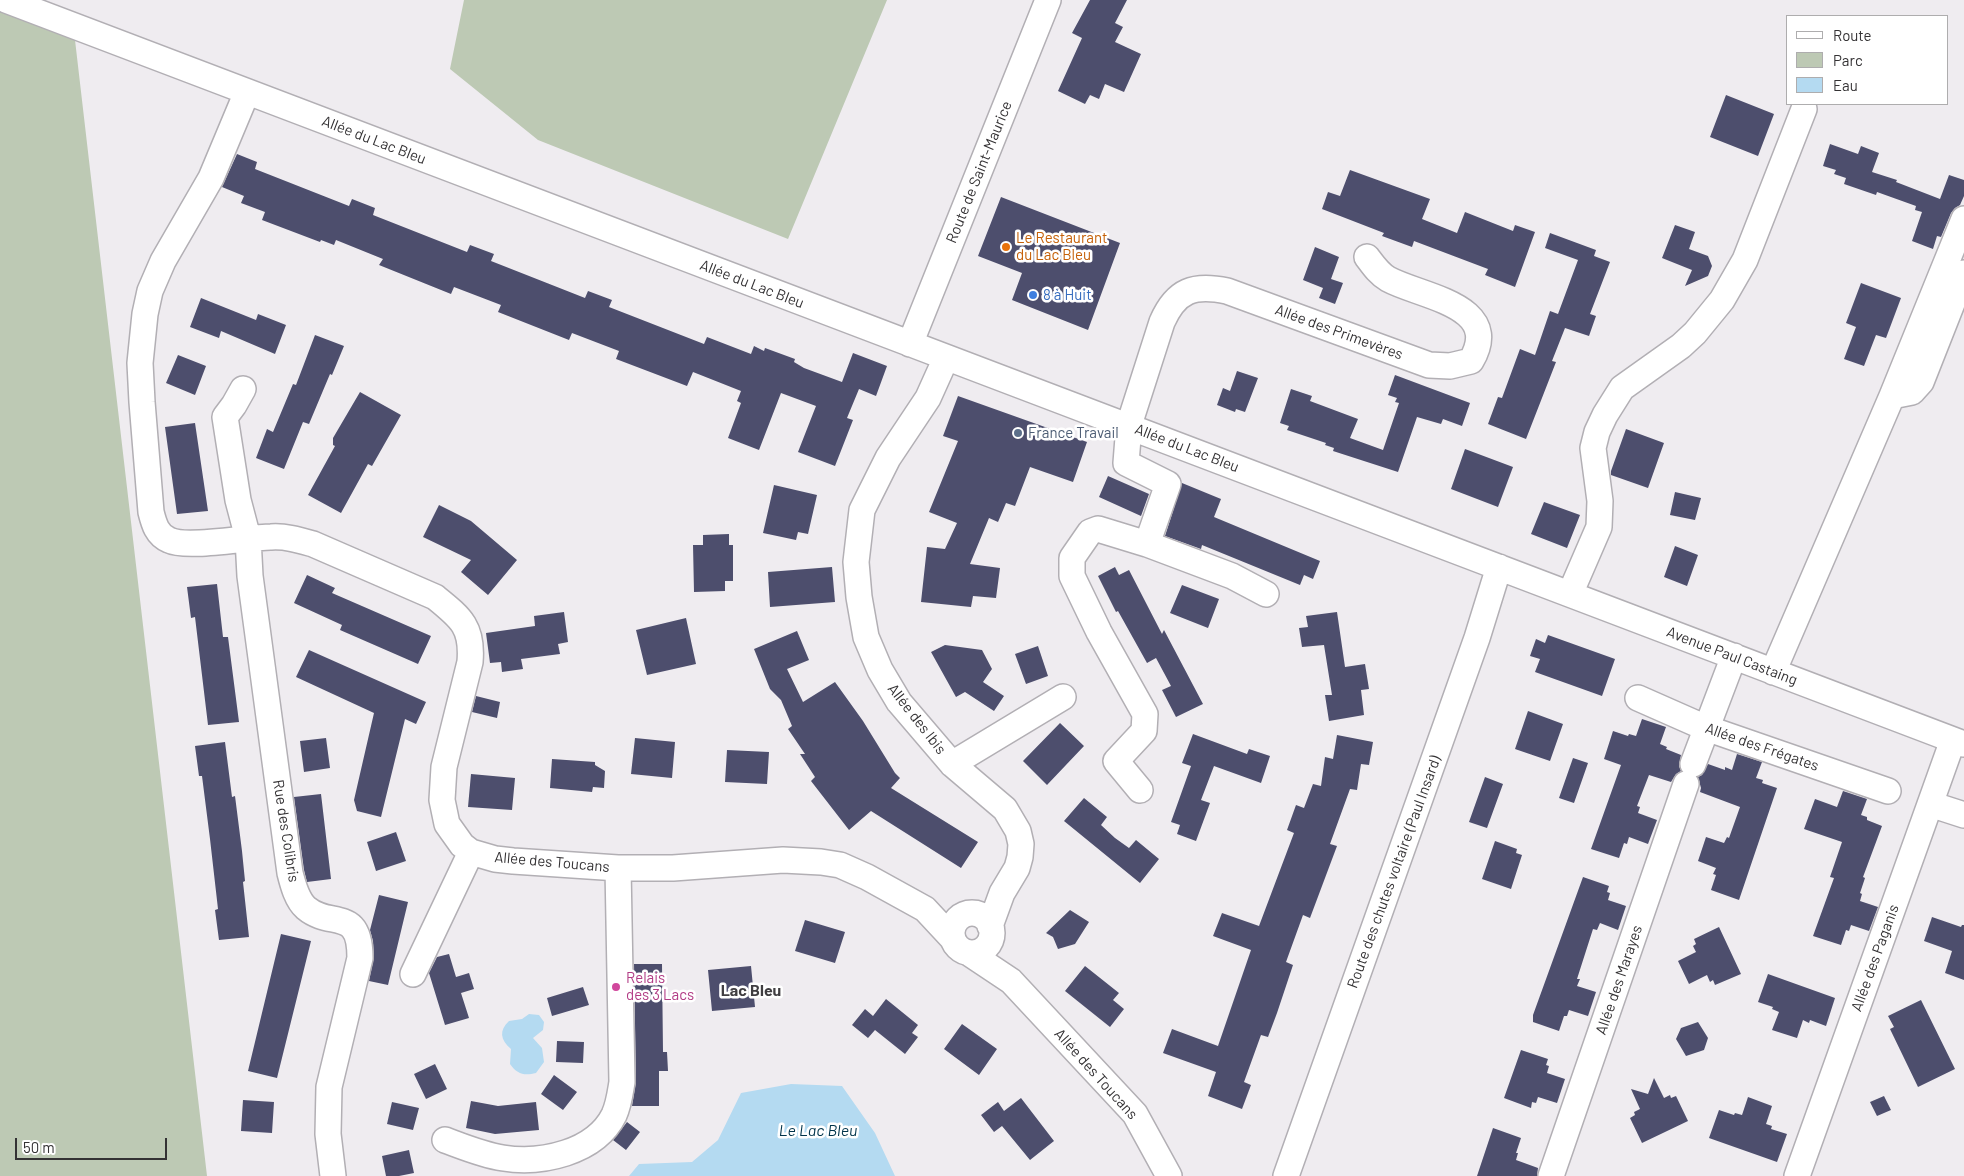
<!DOCTYPE html>
<html>
<head>
<meta charset="utf-8">
<style>
	body { margin:0 }
	#map { position:relative; width:1964px; height:1176px; overflow:hidden; background:#efecf0; font-family:Barlow,sans-serif }
	canvas { display:block }
	.legend { position:absolute; left:1786px; top:15px; width:162px; height:90px; box-sizing:border-box; background:#fff; border:1px solid #aeadae; margin:0; padding:6px 9px; list-style:none; font-size:15px; color:#343234 }
	.legend li { display:flex; align-items:center; gap:10px; height:25px }
	.legend b { width:25px; border:1px solid #aeadae }
	.scale { position:absolute; left:15px; top:1138px; width:152px; height:22px; box-sizing:border-box; border:2px solid #343234; border-top:0; padding-left:6px; font-size:15px; line-height:18px; white-space:nowrap; color:#343234; -webkit-text-stroke:4px #fff; paint-order:stroke }
</style>
</head>
<body>
<div id="map">
<canvas width="1964" height="1176"></canvas>
<ul class="legend">
<li><b style="height:6px;background:#fff"></b>Route</li>
<li><b style="height:14px;background:#bdc9b4"></b>Parc</li>
<li><b style="height:14px;background:#b4daf1"></b>Eau</li>
</ul>
<div class="scale">50 m</div>
</div>
<script>
const ctx = document.querySelector('canvas').getContext('2d');
ctx.lineJoin = 'round';
function fill(path, color) {
  ctx.fillStyle = color;
  ctx.fill(path, 'evenodd');
}
function strokePath(path, color, width, dash) {
  ctx.strokeStyle = color;
  ctx.lineWidth = width;
  ctx.lineCap = dash ? 'butt' : 'round';
  ctx.setLineDash(dash || []);
  ctx.stroke(path);
}
function label(font, color, halo, rows, align = 'center') {
  ctx.font = font + ' Barlow,sans-serif';
  ctx.lineWidth = 5;
  ctx.setLineDash([]);
  ctx.textBaseline = 'middle';
  ctx.strokeStyle = halo;
  ctx.fillStyle = color;
  for (const [text, x, y, turn = 0] of rows) {
    ctx.save();
    ctx.translate(x, y);
    ctx.rotate((+turn || 0) * Math.PI / 180);
    ctx.textAlign = isNaN(turn) ? turn : align;
    if (halo) ctx.strokeText(text, 0, 0);
    ctx.fillText(text, 0, 0);
    ctx.restore();
  }
}
const green = new Path2D(`
	M464,0H887L788,239L538,140L450,69Z
	M0,2L75,40L207,1176H0Z`);
const water = new Path2D(`
	M529,1014L539,1015L544,1022L543,1030L533,1038L542,1048L544,1062L536,1073C524,1076 517,1074 510,1064L511,1049C500,1040 499,1030 509,1021L522,1019Z
	M791,1084L842,1086L875,1133L895,1176H629L639,1164L692,1162L718,1140L741,1093Z`);
const building = new Path2D(`
	M1090,0H1127L1115,23L1123,27L1115,42L1141,54L1124,92L1105,84L1099,99L1090,95L1085,104L1058,91L1082,38L1072,33Z
	M1726,95L1774,114L1758,156L1710,137Z
	M1830,144L1858,154L1861,146L1879,153L1872,172L1897,180L1896,182L1940,199L1949,175L1964,180V196L1960,205L1955,208L1951,213L1941,237L1937,236L1933,249L1912,241L1922,212L1915,210L1916,206L1877,192L1876,195L1844,184L1846,178L1834,174L1836,170L1823,166Z
	M237,154L257,162L255,169L349,206L352,199L375,208L373,215L467,252L470,245L494,254L491,261L585,298L588,291L612,300L609,307L704,344L707,337L751,354L754,346L764,351L765,348L795,359L794,362L804,368L842,382L853,353L887,366L876,396L859,389L847,418L853,420L835,466L798,452L816,406L781,393L759,450L728,438L741,403L737,401L741,391L693,372L687,386L616,359L619,351L572,333L569,340L498,312L501,305L454,287L451,294L379,265L383,259L336,240L334,245L321,240L320,242L262,220L265,212L241,203L244,196L222,187Z
	M1350,170L1430,199L1422,219L1457,233L1465,212L1513,231L1515,225L1535,232L1515,287L1485,275L1488,269L1414,241L1412,247L1382,236L1384,233L1322,209L1328,192L1340,196Z
	M1001,197L1120,243L1088,330L1012,300L1022,273L978,256Z
	M1675,225L1695,232L1689,249L1708,256L1712,266L1708,276L1685,286L1692,270L1662,258Z
	M1550,233L1596,250L1594,256L1610,262L1590,314L1596,316L1589,336L1565,328L1552,361L1556,362L1526,439L1488,424L1498,397L1502,398L1520,349L1535,355L1550,311L1558,314L1578,260L1545,248Z
	M1315,247L1339,257L1331,279L1343,283L1335,304L1319,298L1323,288L1303,280Z
	M1861,283L1901,298L1886,338L1876,335L1864,366L1844,359L1856,327L1846,323Z
	M201,298L256,320L258,314L286,325L275,354L221,331L219,338L190,327Z
	M315,335L344,346L332,375L330,374L309,424L303,422L284,469L256,458L267,429L273,432L293,384L296,385Z
	M178,355L206,366L195,395L166,383Z
	M1237,371L1258,378L1245,412L1236,409L1235,412L1217,405L1223,388L1230,391Z
	M1395,375L1470,403L1462,426L1443,419L1441,424L1417,417L1398,472L1333,451L1334,448L1325,445L1326,443L1287,430L1289,426L1280,423L1291,389L1312,396L1310,401L1358,419L1350,438L1383,450L1399,403L1395,402L1397,398L1388,395Z
	M360,392L401,415L372,466L368,464L341,513L308,495L335,446L333,445V438Z
	M958,396L1087,442L1073,482L1030,467L1015,506L1006,503L998,522L989,518L970,564L1000,568L996,598L973,596L971,607L921,602L927,547L945,549L957,523L929,512L958,441L943,436Z
	M195,423L208,511L177,514L165,427Z
	M1626,429L1664,443L1648,488L1611,475V471Z
	M1465,449L1513,467L1498,507L1451,489Z
	M1108,476L1149,494L1141,516L1099,497Z
	M1182,483L1221,499L1214,517L1320,561L1313,579L1304,575L1300,585L1202,545L1201,549L1165,536Z
	M774,485L817,495L808,534L798,532L796,540L763,533Z
	M1675,492L1701,498L1695,520L1670,515Z
	M1544,502L1580,515L1567,548L1531,534Z
	M439,505L471,521L517,560L488,595L461,572L471,560L423,537Z
	M729,534V545H733V581H725V591L694,592L693,545H703V535Z
	M1675,546L1698,555L1687,586L1664,577Z
	M832,567L835,602L770,607L768,572Z
	M1115,567L1119,575L1129,570L1162,634L1164,630L1203,704L1176,717L1162,690L1171,686L1156,658L1147,663L1118,611L1116,612L1098,576Z
	M307,575L335,588L332,593L431,636L418,664L340,630L342,625L294,603Z
	M217,584L223,637H228L239,722L208,725L195,617L191,618L187,587Z
	M1182,585L1219,599L1208,628L1170,613Z
	M564,612L568,642L558,644L560,654L521,659L523,669L502,672L501,662L490,663L486,633L535,626L534,616Z
	M1337,612L1345,667L1365,664L1369,689L1361,690L1364,715L1329,721L1325,695H1332L1324,645L1302,647L1299,628L1308,627L1306,616Z
	M686,618L696,664L647,675L636,630Z
	M797,631L809,660L787,669L803,702L835,682L863,721L895,773L900,778L891,788L978,842L961,868L871,811L849,830L811,781L815,777L800,754H805L788,729L792,726L781,700L770,689L754,649Z
	M1548,635L1615,659L1602,696L1535,672L1540,659L1530,656L1536,639L1545,643Z
	M945,645L982,650L992,669L983,682L1004,696L994,711L965,692L956,697L931,652Z
	M1038,646L1048,676L1026,684L1015,654Z
	M309,650L426,702L416,724L405,719L381,817L357,811L354,800L374,713L296,677Z
	M476,696L500,702L497,718L472,712Z
	M1528,711L1563,724L1550,761L1515,749Z
	M1642,719L1666,727L1660,744L1667,747L1666,749L1681,755L1679,766L1681,771L1676,774L1671,782L1649,775L1637,806L1640,807L1638,813L1657,820L1648,844L1629,837L1627,844L1624,843L1619,858L1591,849L1621,765L1604,759L1613,731L1628,736L1629,734L1636,736Z
	M1060,723L1084,746L1047,785L1023,761Z
	M1193,734L1247,754L1249,749L1270,756L1261,783L1214,766L1201,800L1210,803L1196,841L1177,834L1180,825L1171,822L1191,766L1182,763Z
	M1337,735L1373,742L1369,765L1361,764L1357,790L1350,789L1330,844L1337,846L1310,918L1303,915L1286,962L1293,965L1277,1013L1268,1037L1261,1035L1244,1082L1251,1085L1242,1109L1208,1096L1216,1072L1163,1053L1172,1029L1218,1046L1251,950L1213,936L1222,913L1259,926L1294,833L1287,830L1296,805L1304,808L1313,784L1321,786L1325,757L1333,759Z
	M326,738L330,768L304,772L300,741Z
	M635,738L675,742L672,778L631,774Z
	M225,742L232,797L235,796L242,851L245,881L243,882L249,937L219,940L215,910L218,909L210,839L202,776H199L195,746Z
	M727,750L769,752L767,784L725,782Z
	M1737,754L1762,762L1756,778L1763,780L1762,783L1777,788L1739,900L1711,890L1716,875L1713,874L1716,868L1698,861L1706,837L1724,843L1727,837L1729,838L1740,807L1700,792L1701,788L1698,777L1702,775L1708,764L1725,770V767L1732,770Z
	M1573,758L1588,763L1574,803L1559,798Z
	M552,759L595,762V765L605,771L604,788L593,787L592,792L550,788Z
	M471,774L515,778L512,810L468,807Z
	M1485,777L1503,784L1487,828L1469,822Z
	M1843,791L1867,799L1861,815L1867,817V820L1882,826L1863,877L1865,878L1860,893L1862,894L1860,901L1878,907L1869,931L1851,925L1849,931L1846,930L1841,945L1813,936L1834,878L1830,877L1842,842L1804,829L1815,799L1837,807Z
	M321,794L331,879L307,882L304,870L294,797Z
	M1084,798L1107,817L1101,825L1115,838L1129,848L1136,840L1159,859L1140,883L1064,821Z
	M396,832L406,861L376,871L367,842Z
	M1495,841L1517,849L1516,853L1522,855L1511,889L1482,879Z
	M1583,877L1609,886L1607,892L1610,893L1608,900L1626,906L1618,930L1600,923L1597,930L1593,929L1577,979H1580L1577,986L1596,992L1588,1016L1569,1010L1567,1016H1564L1559,1031L1533,1022V1015Z
	M379,895L408,902L388,985L369,981L374,957L373,941L370,930Z
	M1070,910L1089,922L1075,944L1058,949L1053,937L1046,933Z
	M1932,917L1961,927L1962,925H1964V980L1945,973L1952,951L1924,941Z
	M805,920L845,932L835,963L795,951Z
	M1719,927L1741,974L1715,985L1713,980L1710,982L1707,975L1689,984L1678,961L1696,952L1693,946L1696,944L1694,939Z
	M281,934L311,941L277,1078L248,1071Z
	M449,954L456,977L469,973L474,989L461,993L469,1018L445,1025L429,973L437,957Z
	M634,964H662L663,1052H667L668,1071H659V1106H632L636,1082Z
	M751,966L755,1007L712,1011L708,970Z
	M1085,966L1119,993L1113,1000L1124,1009L1110,1027L1065,991Z
	M1768,974L1835,998L1826,1026L1810,1020L1809,1023L1803,1020L1797,1038L1772,1030L1779,1012L1772,1009L1773,1007L1758,1002Z
	M583,987L589,1005L552,1016L547,998Z
	M886,999L918,1025L912,1033L918,1037L905,1054L875,1030L868,1038L852,1025L865,1009L873,1016Z
	M1921,1000L1955,1069L1918,1087L1890,1029L1894,1027L1888,1016Z
	M1698,1022L1708,1038L1704,1050L1686,1056L1676,1039L1681,1028Z
	M962,1024L997,1049L979,1075L944,1049Z
	M557,1041L584,1042L583,1063L556,1062Z
	M1521,1050L1548,1059L1546,1065L1549,1066L1547,1073L1565,1079L1557,1103L1538,1097L1536,1103L1532,1102L1531,1108L1504,1098Z
	M435,1064L447,1089L426,1099L414,1074Z
	M554,1075L577,1092L563,1110L541,1094Z
	M1654,1078L1664,1098L1670,1095L1671,1098L1676,1096L1688,1121L1642,1143L1630,1118L1635,1115L1634,1112L1640,1109L1631,1089L1648,1094Z
	M1884,1096L1891,1110L1877,1116L1870,1102Z
	M1748,1097L1772,1106L1766,1124L1772,1126L1771,1129L1787,1134L1777,1162L1709,1138L1719,1110L1734,1115L1735,1113L1742,1115Z
	M1021,1098L1054,1141L1030,1160L1002,1126L994,1132L981,1115L998,1102L1004,1111Z
	M243,1100L274,1102L272,1133L241,1131Z
	M471,1101L498,1106L536,1102L539,1130L495,1134L466,1128Z
	M392,1102L419,1108L413,1130L387,1124Z
	M627,1122L640,1132L626,1150L613,1140Z
	M1493,1128L1521,1138L1516,1153H1518L1516,1160L1538,1168L1537,1176H1477Z
	M409,1150L414,1173L399,1176H386L382,1156Z`);
const minor = new Path2D(`
	M6,0L1964,744
	M247,92L211,178L163,261L150,291L145,314L140,363L142,402L151,512C154,524 157,535 169,540C187,549 247,537 271,537C286,536 299,540 313,544L435,597C461,618 473,627 470,662L444,767L442,800L447,824L462,845L471,852L495,859L513,861L618,868H673L783,860L821,862L840,865L867,877L925,909L952,938
	M910,344L1048,0
	M946,358L928,398L888,458L862,510L856,562L859,597L866,637L880,670L899,702L952,764L1005,809L1018,831L1021,844L1020,857L1017,868L1002,893L990,926
	M243,389L234,405L225,417L238,500L248,538L250,576L290,873C293,885 297,900 306,908C331,929 360,906 360,958L329,1087L328,1134L333,1176
	M1892,396L1912,392L1921,382L1964,273
	M1147,544L1168,484L1126,463L1129,425L1162,322C1176,290 1194,284 1227,291L1429,365L1450,366L1471,361C1504,305 1421,297 1388,279C1379,274 1373,265 1367,257
	M1570,594L1599,527L1600,501L1593,448L1597,432L1605,415L1622,388L1681,346L1695,333L1722,300L1745,260L1804,109
	M1773,672L1892,396L1964,219
	M1638,698L1706,728L1888,791
	M952,764L1063,697
	M1693,764L1734,656
	M1140,790L1116,761L1144,731L1145,714L1099,632L1072,576V558L1090,532L1098,529L1147,544L1232,576L1266,594
	M1930,804L1964,815
	M952 933a20 20 0 1 1 40 0a20 20 0 1 1-40 0Z
	M969,953L1011,981L1135,1114L1169,1176
	M413,974L471,852
	M445,1140C464,1147 483,1155 503,1158C541,1164 595,1153 614,1115C619,1104 620,1094 622,1082L618,868
	M1286,1176L1477,638L1499,567
	M1551,1176L1686,784
	M1797,1176L1953,740`);
const markers = [
	[1006,247,5,"#e8710a"],
	[1033,295,5,"#3f7fe0"],
	[1018,433,5,"#5c6f8a"],
	[616,987,5,"#d1479c"]
];
const streetNames = [
	["Allée du Lac Bleu",374,140,21],
	["Route de Saint-Maurice",979,172,-68],
	["Allée du Lac Bleu",752,284,21],
	["Allée des Primevères",1339,332,20],
	["Allée du Lac Bleu",1187,448,21],
	["Avenue Paul Castaing",1732,656,21],
	["Allée des Ibis",917,719,52],
	["Allée des Frégates",1762,747,19],
	["Rue des Colibris",286,831,81],
	["Allée des Toucans",552,862,5],
	["Route des chutes voltaire (Paul Insard)",1394,872,-70],
	["Allée des Paganis",1875,958,-70],
	["Allée des Marayes",1619,980,-71],
	["Allée des Toucans",1096,1074,48]
];
const foodNames = [
	["Le Restaurant",1016,238],
	["du Lac Bleu",1016,255]
];
const shopNames = [
	["8 à Huit",1043,295]
];
const serviceNames = [
	["France Travail",1028,433]
];
const hotelNames = [
	["Relais",626,978],
	["des 3 Lacs",626,995]
];
const neighbourhoodNames = [
	["Lac Bleu",751,991]
];
const waterNames = [
	["Le Lac Bleu",818,1131]
];
fill(green, '#bdc9b4');
fill(water, '#b4daf1');
fill(building, '#4d4e6d');
strokePath(minor, '#b2afb4', 28);
strokePath(minor, '#fff', 25);
for (const [x, y, r, color] of markers) {
  const dot = new Path2D();
  dot.arc(x, y, r, 0, 2 * Math.PI);
  ctx.fillStyle = color;
  ctx.fill(dot);
  strokePath(dot, '#fff', 2);
}
label('15px', '#343234', '#fff', streetNames);
label('15px', '#c56008', '#fff', foodNames, 'left');
label('15px', '#366cbe', '#fff', shopNames, 'left');
label('15px', '#4e5e75', '#fff', serviceNames, 'left');
label('15px', '#b23c85', '#fff', hotelNames, 'left');
label('bold 16px', '#403e41', '#fff', neighbourhoodNames);
label('italic 16px', '#00344b', '#fff', waterNames);
</script>
</body>
</html>
